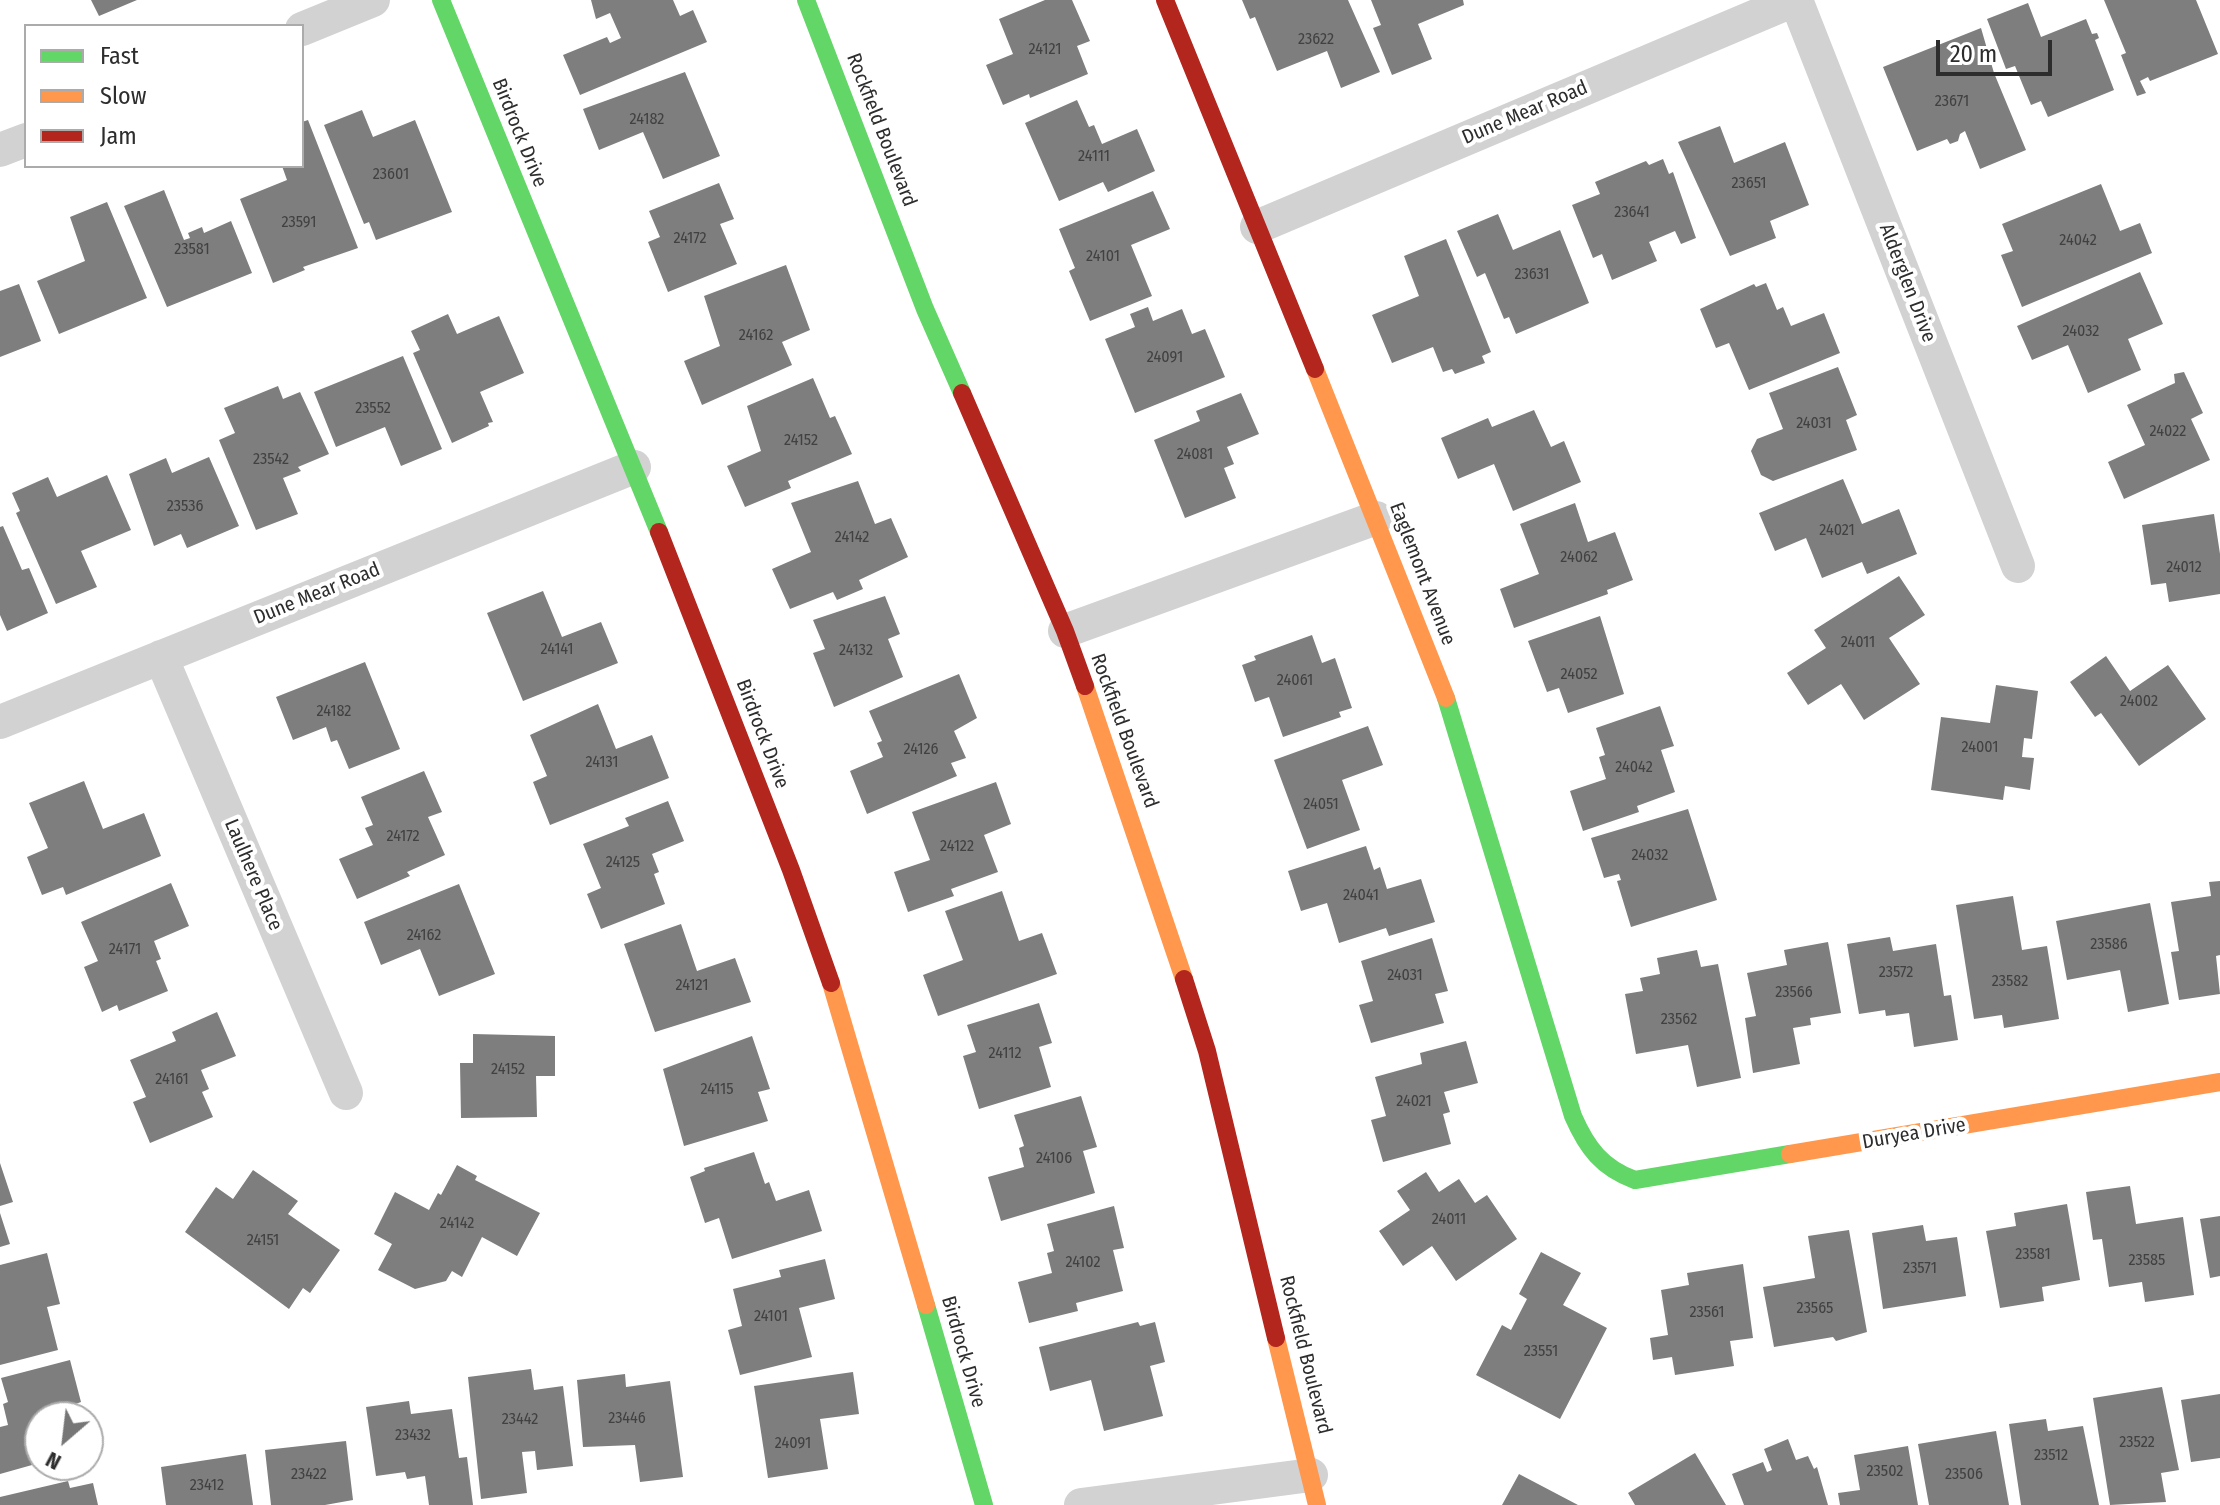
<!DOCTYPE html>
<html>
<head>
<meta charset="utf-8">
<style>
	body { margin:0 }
	#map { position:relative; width:2220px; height:1505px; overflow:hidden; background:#fff; font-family:"Fira Sans Condensed",sans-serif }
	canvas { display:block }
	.legend { position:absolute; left:24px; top:24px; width:280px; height:144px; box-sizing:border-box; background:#fff; border:2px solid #ababab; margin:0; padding:10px 14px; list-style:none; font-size:24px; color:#2d2d2d }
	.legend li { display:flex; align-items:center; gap:16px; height:40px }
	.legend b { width:40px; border:2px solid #ababab }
	.north { position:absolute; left:24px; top:1401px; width:80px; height:80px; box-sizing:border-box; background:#fff; border:2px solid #ababab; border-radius:50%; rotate:208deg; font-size:22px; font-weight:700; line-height:32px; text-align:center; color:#2d2d2d }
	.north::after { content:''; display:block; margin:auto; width:28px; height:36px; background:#767676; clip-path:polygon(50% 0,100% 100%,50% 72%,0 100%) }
	.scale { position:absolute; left:1936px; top:40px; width:116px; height:36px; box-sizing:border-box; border:4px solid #2d2d2d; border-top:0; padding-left:10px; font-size:24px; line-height:28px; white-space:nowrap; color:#2d2d2d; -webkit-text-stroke:6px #fff; paint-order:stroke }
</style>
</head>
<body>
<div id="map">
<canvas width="2220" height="1505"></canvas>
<ul class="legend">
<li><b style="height:10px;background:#63d668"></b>Fast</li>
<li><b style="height:10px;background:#ff974d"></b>Slow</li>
<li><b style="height:10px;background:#b3261e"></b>Jam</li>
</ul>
<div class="north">N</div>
<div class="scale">20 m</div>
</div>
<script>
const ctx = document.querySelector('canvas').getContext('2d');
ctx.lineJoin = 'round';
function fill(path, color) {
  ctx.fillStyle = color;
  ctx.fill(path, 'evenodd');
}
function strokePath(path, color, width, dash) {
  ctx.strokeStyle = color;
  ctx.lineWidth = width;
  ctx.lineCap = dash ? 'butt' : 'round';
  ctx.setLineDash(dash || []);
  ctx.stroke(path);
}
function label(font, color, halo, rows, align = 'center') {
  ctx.font = font + ' "Fira Sans Condensed",sans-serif';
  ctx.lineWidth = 8;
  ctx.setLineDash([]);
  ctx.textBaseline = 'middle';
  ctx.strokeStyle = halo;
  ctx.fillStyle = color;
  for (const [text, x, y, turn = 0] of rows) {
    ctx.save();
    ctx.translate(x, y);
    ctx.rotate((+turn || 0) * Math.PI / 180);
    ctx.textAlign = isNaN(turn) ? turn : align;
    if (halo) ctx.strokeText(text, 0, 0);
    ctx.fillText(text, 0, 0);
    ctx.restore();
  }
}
const building = new Path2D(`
	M91,0H137L99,16Z
	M591,0H673L680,16L693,10L707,42L580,95L563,55L607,37L610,43L621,38L610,13L596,19Z
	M1045,0H1072L1090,41L1077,46L1088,74L1030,98L1029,94L1003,105L986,65L1013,54L999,19Z
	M1242,0H1348L1380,72L1341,88L1327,51L1277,71L1255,17L1250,19Z
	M1371,0H1463L1464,5L1418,24L1432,59L1392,75L1373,28L1381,25Z
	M2104,0H2196L2218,54L2150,81L2148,77L2140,81L2146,93L2137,96L2121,55L2126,53Z
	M2028,3L2041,37L2086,19L2092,34L2097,33L2099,38L2095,40L2114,90L2048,117L2041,101L2031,105L2015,66L2006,69L1987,19Z
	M1981,28L1994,73L2026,150L1980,169L1965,131L1960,134L1958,141L1950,144L1947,139L1917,151L1883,67Z
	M685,72L720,156L663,179L643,132L599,150L583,109Z
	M1077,100L1089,127L1094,125L1102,144L1137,129L1155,171L1108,192L1103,182L1059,201L1025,123Z
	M362,110L373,137L415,120L452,212L376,240L369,222L364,224L324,125Z
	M308,120L358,248L303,267L305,270L273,283L240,199L287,180L282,166H302V122Z
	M1720,126L1734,163L1785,142L1809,205L1770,221L1776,238L1730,256L1678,142Z
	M1663,159L1669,174L1673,172L1696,238L1681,244L1675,231L1649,242L1657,261L1612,280L1602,254L1593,258L1572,205L1600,194L1595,182L1646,161L1649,165Z
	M719,183L734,219L720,224L737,264L668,292L648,242L660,237L649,211Z
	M2101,184L2120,231L2140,223L2152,253L2022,307L2001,255L2013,251L2002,224Z
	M164,190L184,240L190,238L188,233L202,227L204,233L231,221L252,273L167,307L124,206Z
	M1153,191L1170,229L1131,245L1152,296L1090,321L1069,271L1075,268L1059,229Z
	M107,202L147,298L59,334L37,281L85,261L70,217Z
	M1498,214L1513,250L1560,230L1589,303L1516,334L1509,317L1504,319L1485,273L1477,277L1457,231Z
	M1446,239L1491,352L1482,356L1485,363L1455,374L1452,369L1443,372L1433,347L1392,363L1372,315L1419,296L1404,256Z
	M786,265L810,330L782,342L792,365L702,405L684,361L720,346L704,296Z
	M2140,272L2163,324L2128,339L2141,370L2088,393L2068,345L2032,360L2017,326Z
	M1766,283L1777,310L1783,307L1791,326L1824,313L1840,353L1749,390L1729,343L1716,348L1700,309L1754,284L1756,287Z
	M19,284L41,341L0,357V291Z
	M1148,307L1153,321L1182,309L1192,334L1205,329L1225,377L1135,413L1105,339L1135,327L1130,314Z
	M448,314L457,334L499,316L524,373L480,392L493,422L488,423L489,426L452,443L413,353L420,350L411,331Z
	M403,356L442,449L401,466L385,427L336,447L314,392Z
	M1838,367L1857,415L1846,420L1857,450L1773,481L1761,475L1751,451L1757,439L1783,429L1769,393Z
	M2184,372L2203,413L2191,419L2210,460L2124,499L2108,462L2145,445L2127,405L2175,383L2174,374Z
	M813,378L830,418L835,416L852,454L788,481L791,488L745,507L727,466L761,451L747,406Z
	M278,386L283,399L300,392L329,454L298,467L301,471L283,478L298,514L256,530L219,440L235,433L224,408Z
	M1241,393L1259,434L1227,447L1234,464L1224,468L1236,498L1185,518L1154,440L1200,421L1196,411Z
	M1534,410L1551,447L1564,441L1581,482L1513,511L1494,464L1458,479L1441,438L1488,418L1492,427Z
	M209,457L239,526L187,548L181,534L154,546L129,474L166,458L172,473Z
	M107,475L131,530L81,551L97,587L56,604L16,513L20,511L12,493L48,477L57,497Z
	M1843,479L1862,524L1899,509L1917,554L1867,574L1862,562L1822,578L1806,538L1775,551L1759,513Z
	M858,481L875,524L891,518L908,557L859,580L863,589L837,600L833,592L790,609L772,569L811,552L791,503Z
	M1575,503L1588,542L1615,532L1633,580L1607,590L1608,594L1514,628L1500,589L1539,574L1520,524Z
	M2214,514L2220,554V594L2169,602L2166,583L2151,585L2142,525Z
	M3,526L22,570L29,568L48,613L7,631L0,615V527Z
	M1899,576L1925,615L1889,638L1920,684L1864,720L1841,684L1808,705L1787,673L1826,648L1814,630Z
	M543,591L562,637L601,622L618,663L523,701L487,613Z
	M885,596L900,634L888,639L903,677L834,707L813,653L825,649L813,620Z
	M1600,616L1624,694L1568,713L1559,688L1547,692L1528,641Z
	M1312,635L1322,663L1335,658L1352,708L1339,712L1341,717L1283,737L1269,697L1255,702L1242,665L1256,660L1254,656Z
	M2106,656L2130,691L2168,665L2206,719L2139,766L2101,713L2095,717L2070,682Z
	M365,662L400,749L349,769L337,740L331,742L326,727L293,740L276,697Z
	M959,674L977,718L954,731L966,758L951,763L957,776L867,814L850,771L883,757L877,743L882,741L869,711Z
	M1996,685L2038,691L2032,739L2024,738L2022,757L2034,758L2030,790L2005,786L2003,800L1931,790L1941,717L1990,723Z
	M598,704L616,749L652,735L669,778L550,825L533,782L547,776L530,735Z
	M1660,706L1674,746L1661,750L1675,792L1637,806L1639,812L1583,831L1570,791L1606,779L1599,757L1605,755L1596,728Z
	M1368,726L1383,765L1342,780L1360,830L1307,849L1274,760Z
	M424,771L442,812L428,817L445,855L407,872L410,876L357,899L339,859L373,845L365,828L373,825L361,797Z
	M84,781L103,829L144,813L161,856L66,895L63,887L42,895L27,857L48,848L29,803Z
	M996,782L1011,824L984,835L998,872L951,889L954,896L908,912L894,872L930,860L912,812Z
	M668,801L684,841L652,854L659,872L654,874L665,904L601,929L587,894L601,888L583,844L629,826L625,818Z
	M1688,809L1717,900L1631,927L1617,881L1621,880L1619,874L1604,878L1591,838Z
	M1366,846L1374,870L1380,867L1387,889L1421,879L1435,922L1389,936L1386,928L1339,943L1327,903L1301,911L1288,871Z
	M2220,881V955L2216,956L2220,994L2179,1000L2171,952L2179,951L2171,902L2211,896L2209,882Z
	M171,883L189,926L154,941L161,959L156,961L168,991L119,1011L117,1005L102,1012L84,967L98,961L81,922Z
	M459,884L495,974L439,996L420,949L381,965L364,922Z
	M1002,891L1019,941L1042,933L1057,974L938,1016L923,975L963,960L945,911Z
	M2013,896L2022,950L2047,946L2059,1019L2004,1028L2002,1015L1974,1019L1956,905Z
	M2150,903L2169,1004L2128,1012L2120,970L2067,980L2056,921Z
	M681,924L697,971L735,958L751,1002L655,1032L624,944Z
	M1890,937L1893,951L1936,944L1944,996L1951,995L1958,1040L1914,1047L1909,1013L1886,1016L1885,1010L1859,1014L1847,944Z
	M1432,938L1448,991L1435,994L1444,1023L1371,1043L1359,1005L1373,1001L1361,961Z
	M1828,942L1841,1013L1810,1018L1811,1025L1793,1028L1800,1064L1753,1073L1745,1018L1756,1016L1747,973L1787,965L1784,950Z
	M1697,950L1701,967L1718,964L1741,1078L1697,1087L1688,1045L1636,1054L1625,994L1643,991L1640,978L1660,974L1657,958Z
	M1039,1003L1052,1043L1039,1047L1051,1087L979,1109L963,1056L976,1052L967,1025Z
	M217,1012L236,1056L201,1070L209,1089L202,1092L213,1117L150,1143L133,1102L146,1097L130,1060L176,1041L172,1032Z
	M473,1034L555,1036V1076H536L537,1117L461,1118L460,1063H473Z
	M752,1036L770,1089L758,1092L768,1121L684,1146L663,1069Z
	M1466,1041L1478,1083L1444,1092L1450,1112L1443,1114L1451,1144L1383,1162L1371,1120L1386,1116L1375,1077L1422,1064L1420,1053Z
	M1081,1096L1097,1147L1083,1151L1095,1193L1001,1221L988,1177L1024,1167L1019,1148L1024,1146L1014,1115Z
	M754,1152L765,1184L769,1182L776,1201L809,1190L822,1231L732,1259L719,1218L705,1223L690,1177L705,1171L704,1168Z
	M0,1163L13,1202L0,1206Z
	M457,1165L477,1176L475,1180L540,1213L517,1256L482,1237L462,1277L452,1271L446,1281L415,1289L378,1270L392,1244L374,1234L395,1192L429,1210L438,1193L441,1195Z
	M253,1170L298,1201L288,1214L340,1250L310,1293L303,1288L289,1309L185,1232L216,1187L233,1199Z
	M1426,1172L1439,1192L1459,1179L1475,1203L1487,1195L1517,1239L1456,1281L1432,1246L1403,1266L1379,1231L1410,1210L1397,1191Z
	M2130,1186L2136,1224L2183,1217L2194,1295L2145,1302L2142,1282L2109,1287L2102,1239L2093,1240L2086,1192Z
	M2067,1204L2080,1280L2042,1287L2044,1301L2000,1308L1986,1231L2016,1226L2014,1213Z
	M1114,1206L1124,1248L1113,1250L1123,1291L1076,1303L1078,1311L1029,1323L1018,1282L1052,1273L1047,1253L1054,1251L1047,1224Z
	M0,1213L10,1244L0,1247Z
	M2220,1216V1276L2210,1278L2200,1219Z
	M1923,1225L1926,1241L1957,1237L1966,1296L1883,1309L1872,1233Z
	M1849,1230L1867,1332L1836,1341L1833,1337L1774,1347L1763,1287L1815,1278L1808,1236Z
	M1541,1252L1581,1273L1563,1305L1607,1328L1560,1419L1476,1375L1502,1325L1511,1330L1527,1299L1519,1294Z
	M47,1253L60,1304L47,1307L58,1350L0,1365V1265Z
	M825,1259L835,1299L799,1308L812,1357L740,1375L728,1330L742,1326L733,1289L781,1277L779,1270Z
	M1743,1264L1753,1338L1730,1341L1734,1366L1675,1375L1672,1357L1653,1360L1650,1338L1668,1335L1661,1290L1689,1285L1687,1273Z
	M1138,1322L1140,1326L1155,1322L1165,1362L1150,1366L1163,1416L1104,1431L1091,1380L1050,1391L1039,1347Z
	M70,1360L81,1402L67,1407L69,1417H40V1462L37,1456L29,1457L32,1465L0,1474V1427L8,1425L3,1404L8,1402L1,1378Z
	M531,1369L534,1390L563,1386L573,1466L537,1470L535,1451L522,1452L527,1493L481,1499L468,1377Z
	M853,1372L859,1414L820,1419L828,1469L768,1478L754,1386Z
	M625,1374L626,1387L670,1381L683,1477L640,1482L635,1445L583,1447L577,1380Z
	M2162,1387L2179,1470L2161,1473L2166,1502L2110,1505L2093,1398Z
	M2220,1394V1458L2191,1462L2181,1400Z
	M409,1401L411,1414L452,1409L459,1458L467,1457L473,1505H429L425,1476L407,1479L405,1472L376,1476L366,1407Z
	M2046,1419L2048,1431L2083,1426L2099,1505H2021L2009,1424Z
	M1996,1431L2009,1505H1929L1918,1444Z
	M1788,1439L1796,1460L1808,1456L1814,1469L1817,1467L1828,1505H1744L1732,1474L1763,1462L1767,1472L1772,1470L1764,1449Z
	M346,1441L353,1500L325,1505H271L265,1450Z
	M1908,1446L1918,1505H1840L1838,1493L1860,1490L1854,1455Z
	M1695,1453L1726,1505H1635L1628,1493Z
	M246,1454L253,1505H166L161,1467Z
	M1519,1474L1578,1505H1502Z
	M68,1481L70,1488L93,1483L98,1505H0V1497Z`);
const street = new Path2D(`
	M1796,0L2018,566
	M302,29L373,0
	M0,150L26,140
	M1257,227L1794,0
	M1065,631L1376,518
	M161,657L346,1093
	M0,722L634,467
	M1081,1505L1311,1475`);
const fast = new Path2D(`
	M441,0L659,532
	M806,0L925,309L962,393
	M1446,698L1573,1116C1587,1148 1602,1168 1635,1180L1790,1154
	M926,1305L984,1505`);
const slow = new Path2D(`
	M1315,369L1446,698
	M1085,686L1184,979
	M831,983L926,1305
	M1790,1154L2220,1082
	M1276,1338L1317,1505`);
const jam = new Path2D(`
	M1165,0L1315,369
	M962,393L1065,631L1085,686
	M659,532L791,870L831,983
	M1184,979L1207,1051L1276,1338`);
const numberNames = [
	["23622",1316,40],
	["24121",1045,50],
	["23671",1952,102],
	["24182",647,120],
	["24111",1094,157],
	["23601",391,175],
	["23651",1749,184],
	["23641",1632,213],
	["23591",299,223],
	["24172",690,239],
	["24042",2078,241],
	["23581",192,250],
	["24101",1103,257],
	["23631",1532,275],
	["24032",2081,332],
	["24162",756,336],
	["24091",1165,358],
	["23552",373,409],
	["24031",1814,424],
	["24022",2168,432],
	["24152",801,441],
	["24081",1195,455],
	["23542",271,460],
	["23536",185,507],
	["24021",1837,531],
	["24142",852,538],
	["24062",1579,558],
	["24012",2184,568],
	["24011",1858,643],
	["24141",557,650],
	["24132",856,651],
	["24052",1579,675],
	["24061",1295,681],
	["24002",2139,702],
	["24182",334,712],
	["24001",1980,748],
	["24126",921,750],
	["24131",602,763],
	["24042",1634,768],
	["24051",1321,805],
	["24172",403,837],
	["24122",957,847],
	["24032",1650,856],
	["24125",623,863],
	["24041",1361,896],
	["24162",424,936],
	["23586",2109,945],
	["24171",125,950],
	["23572",1896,973],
	["24031",1405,976],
	["23582",2010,982],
	["24121",692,986],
	["23566",1794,993],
	["23562",1679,1020],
	["24112",1005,1054],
	["24152",508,1070],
	["24161",172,1080],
	["24115",717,1090],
	["24021",1414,1102],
	["24106",1054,1159],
	["24011",1449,1220],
	["24142",457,1224],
	["24151",263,1241],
	["23581",2033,1255],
	["23585",2147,1261],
	["24102",1083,1263],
	["23571",1920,1269],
	["23565",1815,1309],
	["23561",1707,1313],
	["24101",771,1317],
	["23551",1541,1352],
	["23446",627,1419],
	["23442",520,1420],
	["23432",413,1436],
	["23522",2137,1443],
	["24091",793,1444],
	["23512",2051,1456],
	["23502",1885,1472],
	["23422",309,1475],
	["23506",1964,1475],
	["23412",207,1486]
];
const streetNames = [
	["Dune Mear Road",1525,113,-23],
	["Rockfield Boulevard",881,130,69],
	["Birdrock Drive",519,133,68],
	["Alderglen Drive",1907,283,69],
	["Eaglemont Avenue",1422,574,69],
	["Dune Mear Road",317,594,-22],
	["Rockfield Boulevard",1124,731,70],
	["Birdrock Drive",762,734,69],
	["Laulhere Place",253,875,67],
	["Duryea Drive",1914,1134,-10],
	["Birdrock Drive",963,1352,74],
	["Rockfield Boulevard",1305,1355,76]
];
fill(building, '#7e7e7e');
strokePath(street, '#d2d2d2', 34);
strokePath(fast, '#63d668', 18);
strokePath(slow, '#ff974d', 18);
strokePath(jam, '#b3261e', 18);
label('16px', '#414141', null, numberNames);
label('20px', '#2d2d2d', '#fff', streetNames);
</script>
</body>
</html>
